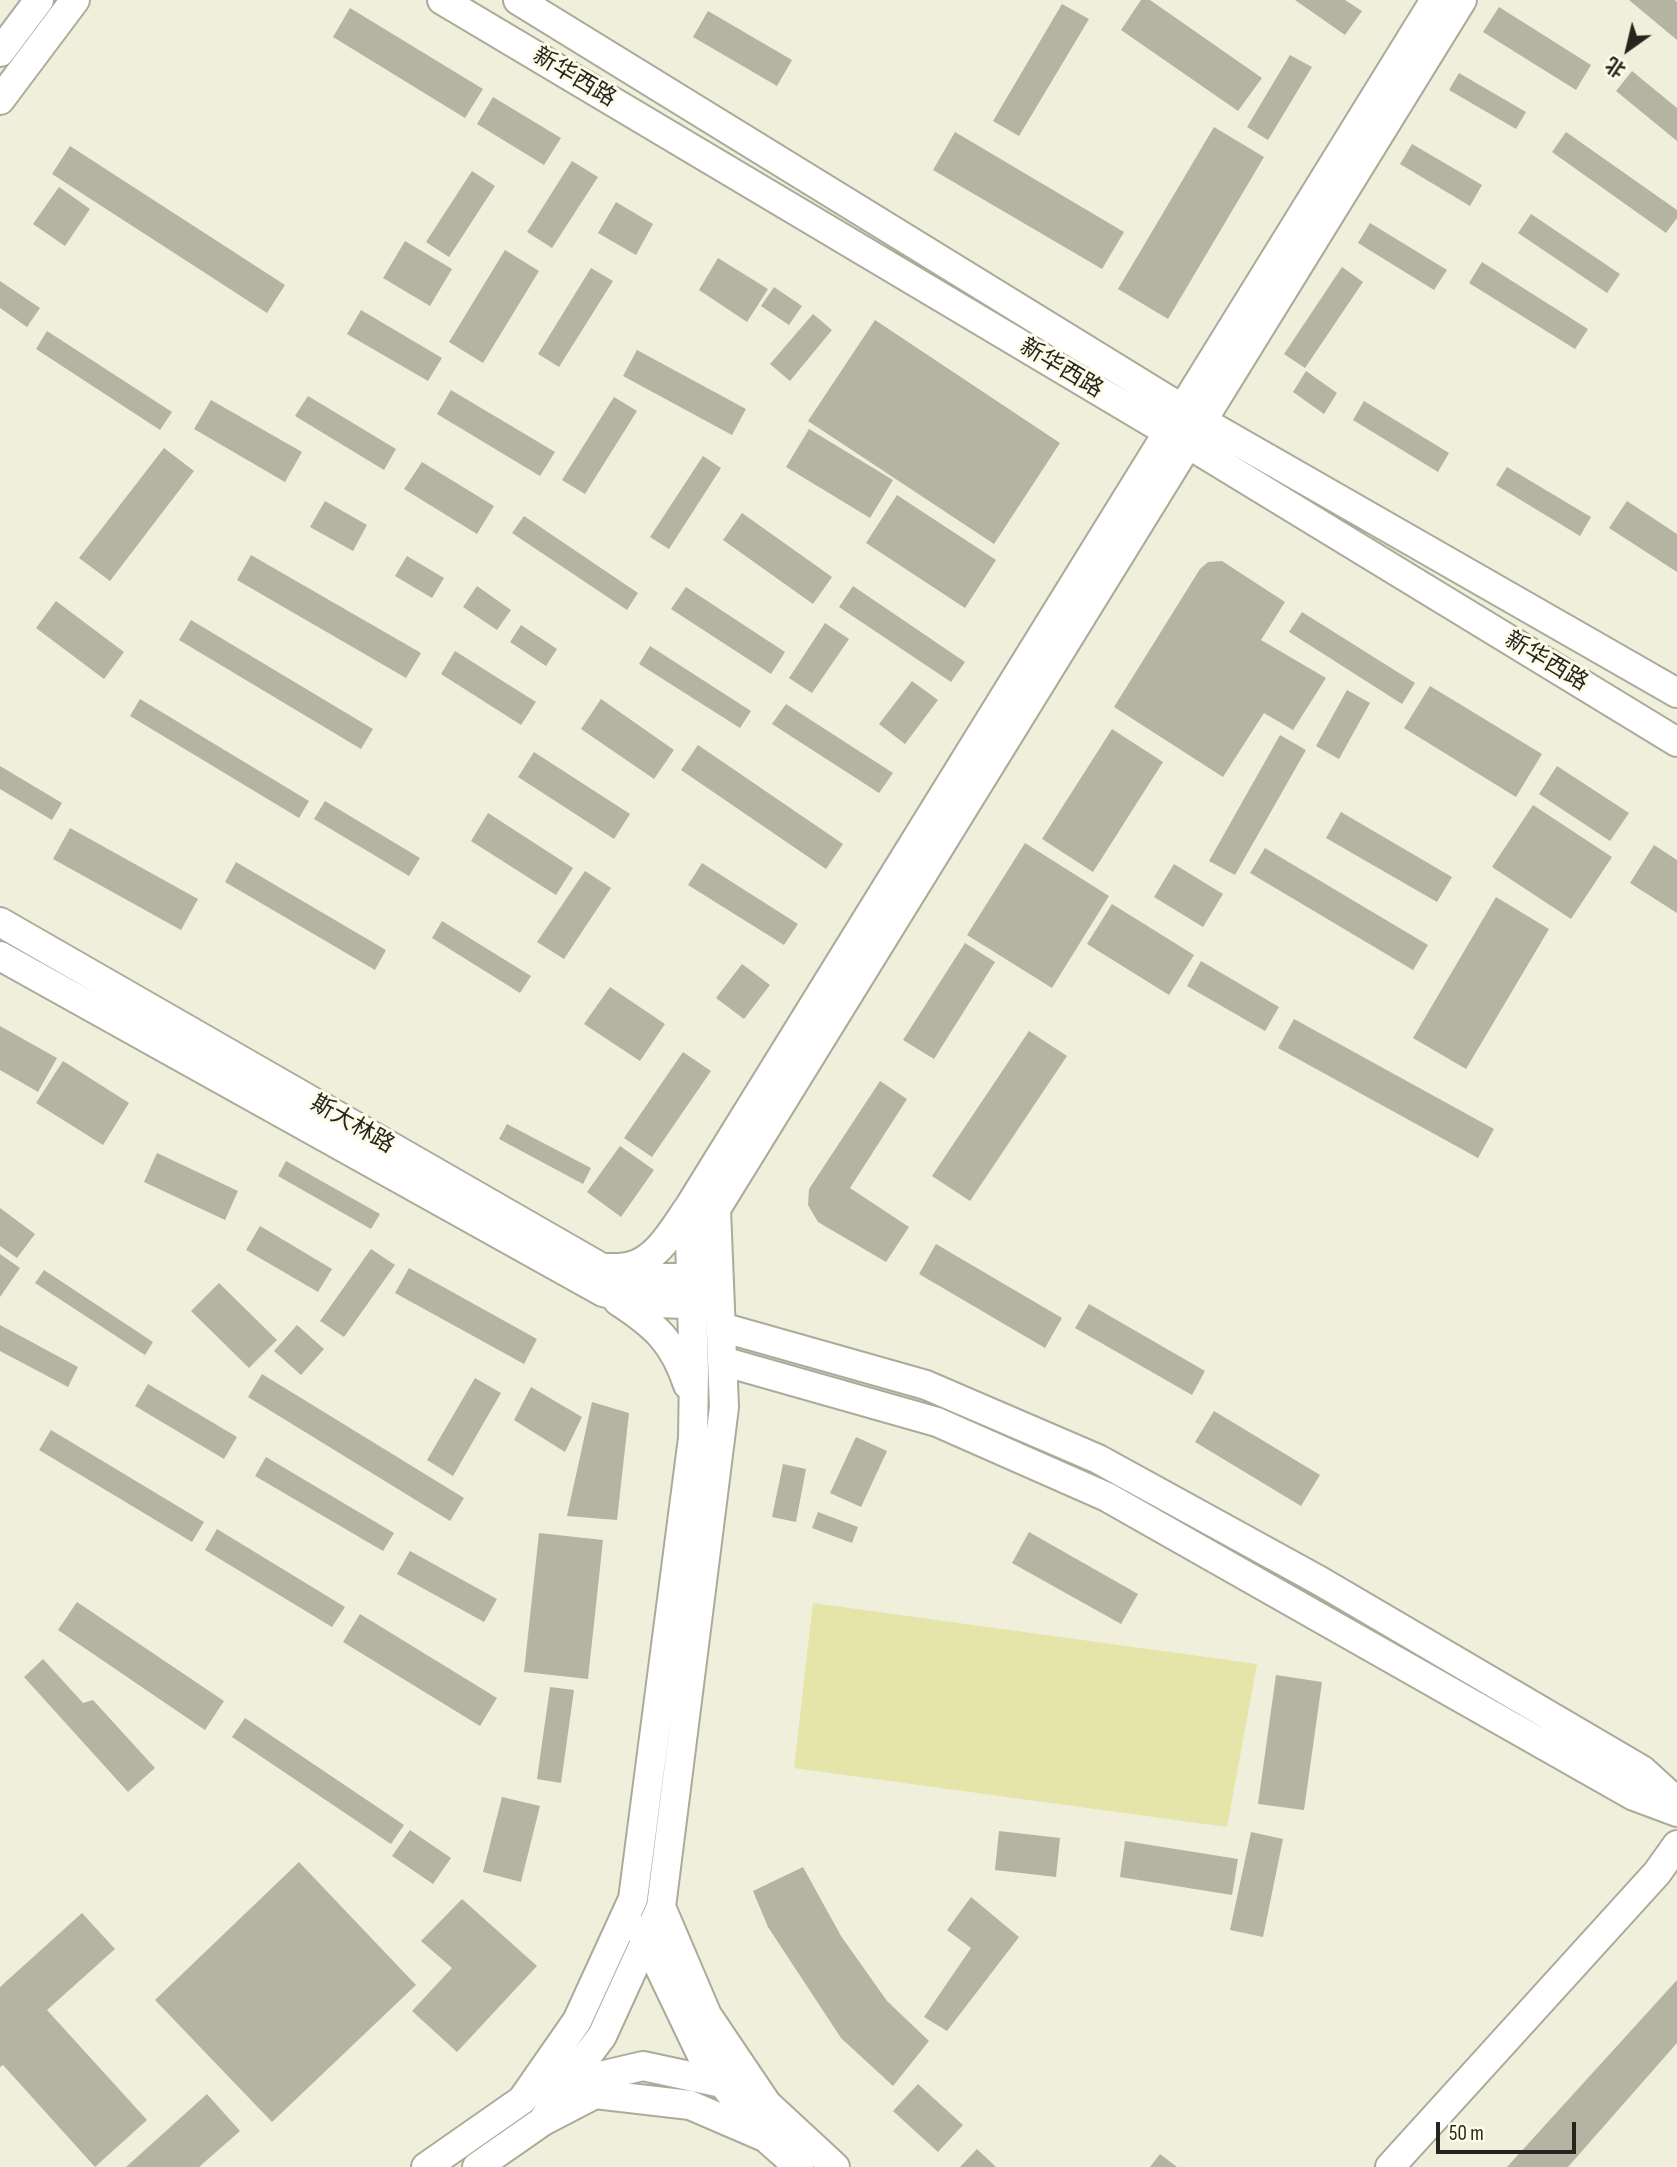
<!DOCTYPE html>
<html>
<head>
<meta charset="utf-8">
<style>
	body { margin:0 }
	#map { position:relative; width:1677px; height:2167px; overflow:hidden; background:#efefdc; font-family:"Sofia Sans Condensed","Noto Sans SC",sans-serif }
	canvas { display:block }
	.north { position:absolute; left:1593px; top:14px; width:70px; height:70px; -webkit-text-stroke:5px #fcfce9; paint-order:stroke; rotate:214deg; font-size:19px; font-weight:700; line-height:28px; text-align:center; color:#25251e }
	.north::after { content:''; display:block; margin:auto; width:24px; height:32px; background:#25251e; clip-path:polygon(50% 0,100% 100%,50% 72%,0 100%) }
	.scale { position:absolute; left:1436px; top:2122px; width:140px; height:32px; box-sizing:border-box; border:4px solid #25251e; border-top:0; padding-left:9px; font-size:21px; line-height:24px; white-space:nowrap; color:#25251e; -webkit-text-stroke:5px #fcfce9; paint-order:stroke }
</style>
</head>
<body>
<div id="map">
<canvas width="1677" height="2167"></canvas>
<div class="north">北</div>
<div class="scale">50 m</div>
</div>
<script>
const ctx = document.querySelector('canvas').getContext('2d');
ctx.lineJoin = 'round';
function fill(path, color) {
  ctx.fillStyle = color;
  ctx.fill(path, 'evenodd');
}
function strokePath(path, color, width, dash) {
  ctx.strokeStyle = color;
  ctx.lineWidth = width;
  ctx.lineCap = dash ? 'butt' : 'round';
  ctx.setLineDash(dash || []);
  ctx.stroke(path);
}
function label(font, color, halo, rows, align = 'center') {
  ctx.font = font + ' "Sofia Sans Condensed","Noto Sans SC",sans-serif';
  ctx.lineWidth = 6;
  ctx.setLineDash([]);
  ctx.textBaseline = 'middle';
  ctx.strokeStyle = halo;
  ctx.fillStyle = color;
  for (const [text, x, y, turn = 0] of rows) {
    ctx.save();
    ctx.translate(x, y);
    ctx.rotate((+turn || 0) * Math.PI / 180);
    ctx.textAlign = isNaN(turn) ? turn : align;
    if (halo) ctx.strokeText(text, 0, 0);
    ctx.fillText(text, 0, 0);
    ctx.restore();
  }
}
const green = new Path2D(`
	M813,1603L1257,1664L1227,1827L794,1768Z`);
const building = new Path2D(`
	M1141,0H1150L1262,78L1238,111L1121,30Z
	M1295,0H1345L1362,11L1345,35Z
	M1629,0H1675L1677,2V40Z
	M1062,4L1089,19L1019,136L993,121Z
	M1499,7L1591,65L1576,90L1483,32Z
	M350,8L483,89L465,118L333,37Z
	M708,11L792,60L777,86L693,37Z
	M1290,55L1312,67L1268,140L1247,127Z
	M1632,71L1677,108V141L1616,91Z
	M1459,73L1526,112L1516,129L1449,90Z
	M493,97L561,138L544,165L477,124Z
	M1214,127L1264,157L1168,319L1118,289Z
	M955,132L1124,232L1102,269L933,170Z
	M1566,132L1677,210V218L1666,233L1552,152Z
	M1412,144L1482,185L1470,206L1400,164Z
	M70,146L285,285L267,313L52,174Z
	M572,161L598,177L552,248L527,232Z
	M472,171L495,186L449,257L426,242Z
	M59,187L90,209L65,246L33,224Z
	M616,202L653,224L636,255L598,233Z
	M1531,214L1620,274L1607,293L1518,233Z
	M1370,223L1447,270L1434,290L1358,243Z
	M405,241L452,269L430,306L383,278Z
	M505,250L539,271L483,363L449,342Z
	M718,258L768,289L747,322L699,290Z
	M1482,262L1588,329L1575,349L1469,283Z
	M1342,267L1363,282L1305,368L1284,354Z
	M591,268L613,281L559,367L538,354Z
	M0,281L40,308L27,327L0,308Z
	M774,287L802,306L789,325L761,306Z
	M361,310L442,358L428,381L347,334Z
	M813,314L832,330L790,381L770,364Z
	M875,320L1060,443L994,544L808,421Z
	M47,331L172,412L160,430L36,349Z
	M637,350L746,409L732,435L623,376Z
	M1306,371L1337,393L1324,414L1293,392Z
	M451,390L555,452L540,476L437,414Z
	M308,396L396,449L384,470L295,416Z
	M614,397L637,411L585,494L562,480Z
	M211,400L302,452L285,482L194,429Z
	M1364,401L1449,453L1438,472L1353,420Z
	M809,429L893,480L870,518L786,467Z
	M164,448L194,471L110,581L79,558Z
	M703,456L721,468L669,549L650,537Z
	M422,462L494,506L477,534L404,489Z
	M1507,467L1591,517L1580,536L1496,485Z
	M897,495L996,560L965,608L866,543Z
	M325,501L367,525L353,551L310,527Z
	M1627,501L1677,534V572L1609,528Z
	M742,513L832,577L813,604L723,540Z
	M524,516L638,593L627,610L512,533Z
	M251,555L421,653L406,678L237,580Z
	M407,556L444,578L432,598L395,576Z
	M1222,561L1285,602L1261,640L1326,678L1293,730L1264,713L1223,777L1114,707L1200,569L1208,562Z
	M477,586L511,610L497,630L463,607Z
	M853,586L965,662L951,682L839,607Z
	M686,587L785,652L771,674L671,609Z
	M56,601L124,652L104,679L36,628Z
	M1302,612L1415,683L1402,704L1289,632Z
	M191,620L373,729L361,749L179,640Z
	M825,623L849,639L812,693L789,678Z
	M521,625L557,649L546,666L510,642Z
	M650,646L751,711L740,728L639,664Z
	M455,651L536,702L521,725L441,674Z
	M912,681L938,700L905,744L879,724Z
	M1430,686L1542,754L1516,797L1404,728Z
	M1347,690L1370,703L1339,759L1316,746Z
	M140,699L309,801L299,818L130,716Z
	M601,699L674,750L654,779L581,729Z
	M786,704L893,773L879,793L772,724Z
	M1112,729L1163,762L1093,872L1042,839Z
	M1280,735L1306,750L1235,875L1209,861Z
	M698,745L843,844L826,869L681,770Z
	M534,752L630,814L614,839L518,777Z
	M0,766L62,803L52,820L0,789Z
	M1557,766L1629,813L1610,841L1539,794Z
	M325,801L420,858L409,876L314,819Z
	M1533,805L1612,857L1571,919L1492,867Z
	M1341,812L1452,877L1437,902L1326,838Z
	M488,813L573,868L556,895L471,841Z
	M70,828L198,899L181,930L53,859Z
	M1025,843L1109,896L1052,988L967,935Z
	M1654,845L1677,860V913L1630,883Z
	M1265,848L1428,945L1413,970L1250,873Z
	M236,862L386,950L375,970L225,882Z
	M702,863L798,924L784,945L688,885Z
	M1174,864L1223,894L1203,927L1154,897Z
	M585,871L611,888L564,959L537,942Z
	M1496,897L1549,929L1466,1069L1413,1038Z
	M1112,904L1194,955L1169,995L1087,944Z
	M442,921L531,976L520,993L432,938Z
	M965,943L995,962L934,1059L903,1040Z
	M1201,961L1279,1007L1265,1031L1187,986Z
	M742,964L770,985L744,1019L716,998Z
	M610,987L665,1024L640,1061L584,1024Z
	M1294,1019L1494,1129L1478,1158L1278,1048Z
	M0,1026L57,1058L38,1092L0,1070Z
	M1029,1031L1067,1056L970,1201L932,1176Z
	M683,1052L711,1071L652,1157L624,1138Z
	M63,1061L129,1103L103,1145L36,1103Z
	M880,1081L907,1099L850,1188L909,1227L886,1262L818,1222L808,1205L809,1189Z
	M507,1124L591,1168L583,1184L499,1139Z
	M620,1146L654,1170L621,1217L587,1192Z
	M157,1153L238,1191L225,1220L144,1182Z
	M286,1161L380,1214L371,1229L278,1176Z
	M0,1208L35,1234L17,1258L0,1246Z
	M260,1226L332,1269L318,1292L246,1250Z
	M936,1244L1062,1318L1045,1348L919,1274Z
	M371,1249L395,1265L344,1337L320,1321Z
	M0,1254L20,1268L0,1297Z
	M409,1268L537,1339L524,1364L395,1293Z
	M44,1270L153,1342L145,1355L35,1283Z
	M219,1283L277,1340L249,1368L191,1311Z
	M1089,1304L1205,1371L1192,1395L1075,1328Z
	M0,1325L78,1367L68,1387L0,1351Z
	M297,1325L324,1349L301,1375L274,1351Z
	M262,1374L464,1498L450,1521L248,1397Z
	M475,1378L501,1393L453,1476L427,1460Z
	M148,1384L237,1437L224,1459L135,1406Z
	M531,1387L582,1417L565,1452L514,1420Z
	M592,1402L629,1413L617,1520L567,1516Z
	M1214,1411L1320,1475L1301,1506L1195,1442Z
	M51,1430L204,1522L192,1542L39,1450Z
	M856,1437L887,1451L861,1507L830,1493Z
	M266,1457L394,1533L383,1551L255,1476Z
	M783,1464L806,1469L796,1522L772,1517Z
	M818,1512L858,1527L852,1543L812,1528Z
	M217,1529L345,1607L332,1627L205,1550Z
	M1029,1532L1138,1594L1121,1624L1012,1563Z
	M539,1533L603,1540L588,1679L524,1672Z
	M410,1551L497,1599L484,1622L397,1574Z
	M77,1602L224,1701L205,1730L58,1630Z
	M360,1614L497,1698L480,1726L343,1642Z
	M43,1659L83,1703L93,1700L155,1768L128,1792L24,1677Z
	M1276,1675L1322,1682L1304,1810L1258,1804Z
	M550,1687L574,1690L561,1783L537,1779Z
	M245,1718L404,1825L391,1844L232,1737Z
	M502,1797L540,1806L521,1882L483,1872Z
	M410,1830L451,1858L433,1884L392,1856Z
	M999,1831L1060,1838L1056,1877L995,1870Z
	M1251,1832L1283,1839L1263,1937L1230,1930Z
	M1125,1841L1238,1859L1232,1895L1120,1877Z
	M299,1862L416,1985L272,2122L155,2000Z
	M803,1867L841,1936L887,2001L929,2041L893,2086L841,2038L768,1927L753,1891Z
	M971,1897L1019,1937L947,2031L924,2017L971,1948L947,1930Z
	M462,1899L537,1966L457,2052L412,2011L452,1968L421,1941Z
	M82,1913L115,1949L47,2010L147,2120L95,2167L3,2065L0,2067V1987Z
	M1677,1980V2043L1568,2167H1507Z
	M918,2084L963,2125L938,2152L893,2111Z
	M207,2094L240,2131L199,2167H126Z
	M977,2149L996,2167H960Z
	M1160,2154L1177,2167H1150Z`);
const secondary = new Path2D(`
	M442,0L1188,444L1677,742
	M518,0L1202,421L1677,693
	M0,52L39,0
	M0,100L75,0
	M0,922L602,1268L632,1278H692L709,1275
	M0,956L603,1292C639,1303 673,1307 710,1301
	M602,1268C611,1268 622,1269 631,1266C658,1259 674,1228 689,1207L1435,0
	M618,1301C655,1325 674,1342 688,1385
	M721,1327L926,1385L1098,1459L1320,1581L1642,1770L1677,1802
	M722,1361L937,1422L1107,1497L1634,1796L1677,1812
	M661,1907L707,2015L767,2104L835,2167
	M639,1930L646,1939L703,2058L765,2137L799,2167
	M562,2085L643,2066L722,2083L730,2086
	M543,2121L595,2094L690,2105L762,2136
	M426,2167L522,2100L577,2021L633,1899L693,1438L694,1372L689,1207
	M477,2167L543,2121L556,2097L602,2036L661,1907L724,1407L716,1209L1462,0
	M1390,2167L1657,1873L1677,1845`);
const streetNames = [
	["新华西路",574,78,31],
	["新华西路",1061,369,31],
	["新华西路",1546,662,31],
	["斯大林路",352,1125,30]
];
fill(green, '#e5e4a9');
fill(building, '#b3b4a2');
strokePath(secondary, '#aaab99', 32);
strokePath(secondary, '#fff', 28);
label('23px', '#25251e', '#fcfce9', streetNames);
</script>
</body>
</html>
